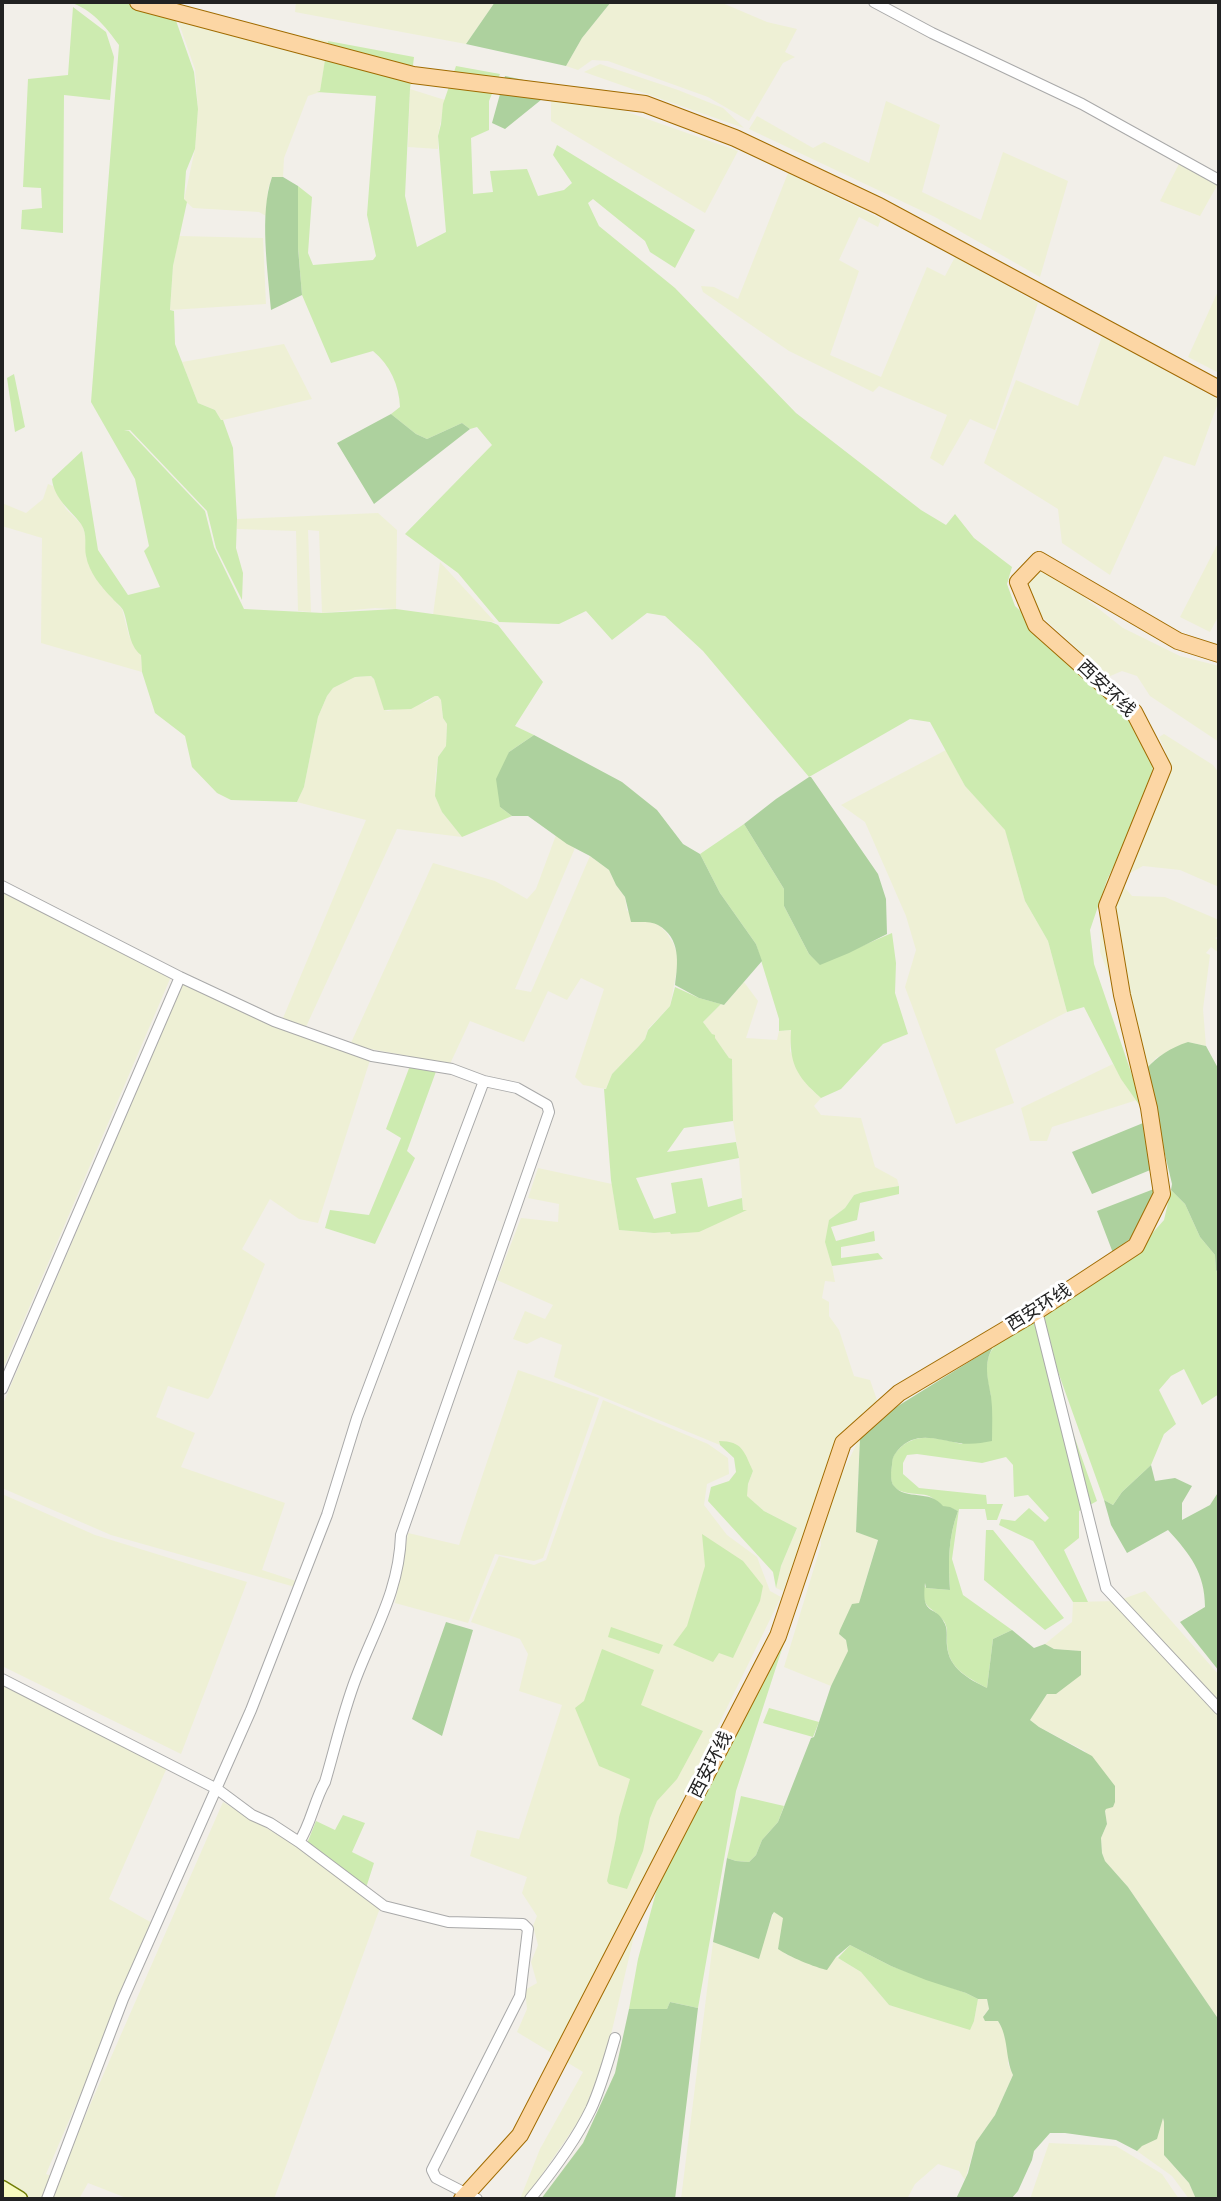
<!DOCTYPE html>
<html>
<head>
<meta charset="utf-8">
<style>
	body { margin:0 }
	#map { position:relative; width:1221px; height:2201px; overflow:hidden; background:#f2efe9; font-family:"Fira Sans",sans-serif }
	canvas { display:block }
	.frame { position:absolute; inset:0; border:4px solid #222; pointer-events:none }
</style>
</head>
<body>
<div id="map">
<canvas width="1221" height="2201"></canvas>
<div class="frame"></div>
</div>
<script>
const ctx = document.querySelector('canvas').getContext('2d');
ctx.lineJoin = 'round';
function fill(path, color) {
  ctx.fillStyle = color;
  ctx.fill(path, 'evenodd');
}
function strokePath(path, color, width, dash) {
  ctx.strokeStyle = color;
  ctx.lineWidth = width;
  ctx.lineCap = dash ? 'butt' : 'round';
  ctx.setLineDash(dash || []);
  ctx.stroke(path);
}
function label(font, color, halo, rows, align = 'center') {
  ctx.font = font + ' "Fira Sans","Noto Sans SC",sans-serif';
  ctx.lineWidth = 6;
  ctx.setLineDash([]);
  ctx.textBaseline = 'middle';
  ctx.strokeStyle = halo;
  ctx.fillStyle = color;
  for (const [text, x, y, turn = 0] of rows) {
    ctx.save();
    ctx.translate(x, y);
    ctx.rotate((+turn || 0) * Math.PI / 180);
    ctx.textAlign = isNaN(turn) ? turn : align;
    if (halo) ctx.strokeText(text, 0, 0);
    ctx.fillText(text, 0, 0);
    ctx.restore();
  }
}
const farmland = new Path2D(`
	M296,2H495L466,44L295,12Z
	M611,2H720L767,22L797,29L785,52L795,57L783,63L749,121L708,97L608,61L592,60L578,70L566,66L582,38Z
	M175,12L328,41L320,92L308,96L284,158L283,177H272L268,189L266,216L259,212L193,208L184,200L195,149L198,109L195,69Z
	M600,64L678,90L723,108L744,128L584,72Z
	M410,89L445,100L438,136V149L408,147Z
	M565,90L738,151L705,213L551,121V100Z
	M886,101L940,125L922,192L981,220L1003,152L1068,181L1040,277L935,217L749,129L757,116L813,148L824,142L869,163Z
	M1180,162L1219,182L1200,216L1160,201Z
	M788,173L881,219L878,227L859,217L839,260L859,271L830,355L881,377L927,267L945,276L955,257L1038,303L995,430L970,419L943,466L930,458L947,415L879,386L873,392L789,351L703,292L701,286L714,287L738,299Z
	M179,236L263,238L266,304L170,310L173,266Z
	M1219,289V373L1188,357Z
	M1102,336L1219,400L1195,466L1164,456L1110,575L1062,543L1058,509L984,463L1016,380L1078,406Z
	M284,344L312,399L223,420H221L215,410L198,403L182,362Z
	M48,484L53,486L66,509L82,525L86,537V557L101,586L122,609L129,636L141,654L142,672L41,643L42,538L2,526V503L26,513L43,499Z
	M378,513L397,530L396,609L375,608L322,613L319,531L308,530L311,612L298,611L296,531L237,529V519Z
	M1219,541V615L1210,632L1180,617Z
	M440,562L495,622L433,615Z
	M1037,571L1056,575L1123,628L1180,656L1219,666V742L1150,696L1137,676L1122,671L1108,677L1026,602L1024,578Z
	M371,676L374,679L385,710L388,711L427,702L435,696H438L441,700L443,718L447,724L446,746L438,757L435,780L442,812L462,837L397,829L305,1029L283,1018L366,820L297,802L304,787L318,717L327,696L333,688L355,677Z
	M1164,734L1213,765L1219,773V887L1180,870L1143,866L1121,878L1164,786L1166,752L1159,737Z
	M946,750L965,786L1005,829L1025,901L1048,941L1067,1012L995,1049L1014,1103L956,1124L905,987L916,950L906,916L865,822L841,805Z
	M556,835L575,848L515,989L531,992L590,856L609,870L616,885L625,897L627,911L657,923L666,932L673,943L679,959L670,1006L648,1029L645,1039L639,1046L612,1074L606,1089L583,1085L575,1077L604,989L581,978L567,1000L548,991L524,1042L470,1021L450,1064L350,1045L433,863L495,881L527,899L536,889Z
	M1119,881L1132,896L1165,897L1219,920V936L1215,938L1219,941V953L1211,947L1206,953L1210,955L1203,1009L1206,1046L1188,1042L1156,1058L1145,1070L1100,952L1101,915Z
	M2,885L173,972L2,1371Z
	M184,980L371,1057L318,1223L299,1219L270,1199L242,1249L265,1264L212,1394L208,1399L168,1386L156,1417L195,1433L181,1467L285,1503L262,1570L296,1581L295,1587L111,1535L2,1488V1406Z
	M744,982L758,1001L746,1038L777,1040L779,1031L792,1030L790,1051L811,1089L821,1098L814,1106L821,1115L861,1118L875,1167L897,1179L899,1186L863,1192L854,1195L845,1208L829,1220V1250L835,1282L825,1281L822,1298L829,1302V1316L839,1330L854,1376L870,1380L878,1403L835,1451L783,1591L776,1588V1586L781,1566L797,1528L764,1511L746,1496L748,1484L753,1471L719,1442L720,1445L554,1377L562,1345L541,1337L527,1344L513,1339L525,1311L545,1319L553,1305L497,1280L521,1218L558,1222L559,1204L528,1198L538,1168L612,1184L619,1230L654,1233L670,1232L743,1210L739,1158L733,1121L732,1060L729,1058L703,1022L721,1004L724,1005Z
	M1113,1064L1137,1100L1052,1127L1047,1141H1030L1021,1108Z
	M518,1370L599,1398L543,1558L534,1561L495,1554L468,1623L395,1603L408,1533L459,1545Z
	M603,1400L708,1444L728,1458L729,1474L707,1484L704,1505L727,1535L757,1557L770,1591L781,1597L651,1863L603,2069L587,2109L525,2199H520L540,2149L583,2072L517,2032L527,2009L525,1990L537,1983L531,1962L538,1945L533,1926L537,1916L522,1893L527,1877L470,1856L477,1830L519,1839L562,1705L519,1691L528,1654L520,1639L471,1622L499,1556L534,1565L546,1560Z
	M860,1437L856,1532L878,1539L859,1603L839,1634L846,1640L849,1651L831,1686L784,1667L821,1545L819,1521Z
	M2,1494L95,1535L247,1582L181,1754L2,1666Z
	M1145,1591L1219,1675V2020L1128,1887L1105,1861L1102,1853L1101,1838L1107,1824L1105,1811L1106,1809L1085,1751L1039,1727L1030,1720L1047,1694L1080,1651L1054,1649L1045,1644L1072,1622L1073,1602L1117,1601Z
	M2,1684L169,1763L109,1899L154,1924L46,2174L58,2178L223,1802L318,1859L380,1908L274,2199H129L88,2183L79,2199H27L2,2184Z
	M774,1912L783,1917L785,1954L799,1959L836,1957L861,1972L889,2005L974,2021L978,1999H987L989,2009L984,2015L998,2021L1003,2030L1008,2048V2064L1013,2075L995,2115L976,2142L965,2180L959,2171L938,2164L915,2184L907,2199H681L713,1942L757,1958Z
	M1162,2116L1164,2122V2155L1189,2183L1196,2199H1189L1172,2176L1137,2151Z
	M1049,2143L1116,2146L1162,2174L1179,2199H1030Z`);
const grass = new Path2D(`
	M69,2H122L173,12L194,72L198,109L195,149L186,171L184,199L187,202L173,266L170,310L174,311L175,344L198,403L215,410L221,420H223L233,448L237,519L236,548L243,573L242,600L216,548L207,511L130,430L124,431H129L205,511L214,547L244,609L323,613L396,609L491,622L498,625L543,682L515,726L534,735L509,752L500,807L512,816L462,837L442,812L435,796L438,757L446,746L447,724L443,718L441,700L438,696H435L411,709L384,710L374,679L371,676L355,677L333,688L327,696L318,717L304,787L297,802L231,800L217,793L192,767L185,736L155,713L142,672L141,655C128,645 129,625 123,610C121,606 115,602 112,598C101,587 89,572 86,556C84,545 88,535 81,524C70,509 54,499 52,479L82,451L98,550L128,595L160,587L144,551L149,546L135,479L91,402L119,45C105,26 92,9 69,2Z
	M73,7L106,32L114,57L110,100L64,95L63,233L21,229L22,210L42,208L41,188L23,187L28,79L68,75Z
	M328,41L414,57L410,89L405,196L417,247L446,232L438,136L441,124L443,104L456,66L500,74L489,101V130L471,138L473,194L493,192L490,171L527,169L538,196L564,190L572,183L553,155L557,145L695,230L675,268L650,252L645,241L593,199L588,203L599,226L675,288L796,413L921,510L946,525L955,514L974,538L1012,567L1007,584L1015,606L1091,676L1146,738L1153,760L1152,786L1107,880L1090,930L1094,964L1145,1113L1121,1079L1084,1007L1067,1012L1048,941L1025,901L1005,830L965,786L930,722L910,719L809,777L703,651L665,616L647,613L612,640L586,611L559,624L499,622L458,573L405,534L492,445L477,427L470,429L462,423L427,439L416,434L391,414L400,407C399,385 390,365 373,351L331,363L302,295L298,248V186L312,197L308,253L313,265L373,260L376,256L367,215L376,96L317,92L320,91Z
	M14,374L25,427L15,432L7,378Z
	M744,824L784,889V906L809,954L820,964L892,933L896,963L895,993L908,1034L883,1044L841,1089L821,1098C796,1076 789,1063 791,1030L779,1031V1019L756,944L720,893L700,854Z
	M675,987L699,998L721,1004L703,1022L712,1034L715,1035V1038L729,1058L732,1059L733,1121L684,1128L667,1152L736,1142L739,1158L636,1178L654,1219L676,1213L671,1183L702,1178L708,1207L742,1198L743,1210H747L699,1232L671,1234L670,1232L654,1233L619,1230L611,1180L604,1089H606L612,1074L639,1046L645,1039L648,1030L670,1006Z
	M411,1063L438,1066L407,1151L415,1158L375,1244L325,1228L330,1210L369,1215L401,1138L386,1129Z
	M899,1186V1194L860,1203L857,1220L831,1227L836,1241L874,1231L875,1241L841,1247V1258L878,1253L883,1259L832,1266L825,1242L829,1220L845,1208L854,1195L863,1192Z
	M1171,1190L1185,1204L1200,1237L1215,1255L1216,1270L1219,1275V1394L1202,1405L1184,1369L1171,1376L1159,1390L1176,1424L1164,1434L1151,1465L1122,1492L1113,1505L1104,1500L1038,1316L1132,1256L1164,1220Z
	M1033,1319L1097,1501L1079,1511V1538L1064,1550L1088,1602H1073L1033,1541L999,1525L1001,1519L1015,1521L1029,1508L1045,1522L1049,1518L1028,1495L1014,1497L1013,1465L1006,1457L982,1463L917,1454L907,1455L903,1463V1474L919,1488L986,1495L987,1504H1003L997,1520H987L985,1509H959L952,1559L963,1595L1012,1630L993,1639L987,1688C967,1677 947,1668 947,1642C947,1634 948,1626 943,1620C930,1604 922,1611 924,1585L926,1588L950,1590C948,1561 948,1538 958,1511C952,1508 948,1508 942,1506C937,1503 934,1498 929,1496C918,1492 900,1496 893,1485C890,1480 891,1469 892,1463C892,1457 895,1453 899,1449C917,1431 939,1439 962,1444L991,1396C979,1346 995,1344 1033,1319Z
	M719,1441C743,1441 744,1452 753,1471L748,1484L747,1496L764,1511L797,1528L781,1566L776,1588L773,1572L708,1501L711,1487L729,1481L736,1472L734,1458L720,1445Z
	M986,1530H993L1064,1618L1045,1630L984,1580Z
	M702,1534L743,1561L763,1586L760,1601L733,1658L719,1653L713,1662L673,1645L687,1626L705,1566Z
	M803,1584L736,1791L698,2008L670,2002L667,2009H629L638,1959L662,1870Z
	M611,1627L663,1645L659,1654L608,1637Z
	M602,1649L654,1670L641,1705L703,1731L677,1779L657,1801L650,1818L643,1851L627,1889L609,1884L607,1881L616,1838L619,1817L630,1779L599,1766L575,1708L584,1701Z
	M769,1708L819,1722L813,1737L763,1723Z
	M741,1796L784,1806L778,1822L762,1840L756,1855L749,1862L736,1861L727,1858Z
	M343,1815L365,1823L352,1852L374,1863L365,1891L306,1846L316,1821L335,1830Z
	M850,1945L891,1966L966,1993L978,1999L974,2021L970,2030L889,2005L861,1972L838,1958Z`);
const forest = new Path2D(`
	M495,2H611L582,38L566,66L466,44Z
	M505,76L557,87L505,129L492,123Z
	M272,177H283L298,186V248L302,295L271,310C268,271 259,214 272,177Z
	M391,414L416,434L427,439L462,423L470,429L374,504L337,443Z
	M534,735L622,782L657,810L683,844L700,854L720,893L756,944L762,961L724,1005L699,998L675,985C678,963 681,938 658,925C652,921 639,922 631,922L625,897L616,885L609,870L590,856L567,844L528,816H512L500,807L496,779L509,752Z
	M809,777H811L878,874L886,899L887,934L849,953L820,965L809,954L784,906V889L744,824L776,799Z
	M1188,1042L1206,1046L1219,1070V1275L1216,1270L1215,1255L1200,1237L1185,1204L1171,1190L1172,1184L1145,1070C1158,1056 1170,1048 1188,1042Z
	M1148,1121L1160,1166L1092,1194L1072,1152Z
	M1159,1187L1142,1229L1113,1253L1097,1211Z
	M993,1347C983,1364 988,1378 991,1396C993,1411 992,1426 992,1441C981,1443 971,1445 959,1443C937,1440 916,1430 898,1450C894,1455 892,1458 892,1465C891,1470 890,1482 894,1486C906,1501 930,1489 943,1506L950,1507L958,1511C948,1538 948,1562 950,1590L926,1588L925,1583C921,1619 936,1603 945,1624C948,1631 946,1639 947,1646C949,1669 969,1679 987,1688L993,1639L1012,1630L1034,1648L1045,1644L1054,1649L1081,1651V1675L1056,1694H1047L1030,1720L1039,1727L1092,1756L1115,1786V1802L1113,1807L1106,1809L1105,1811L1107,1824L1101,1838L1102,1853L1105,1861L1128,1887L1219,2020V2199H1196L1189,2183L1164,2155V2122L1163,2118L1157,2139L1142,2146L1137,2151L1116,2140L1065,2133H1050L1034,2151L1032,2160L1018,2191L1011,2199H956L968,2173L976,2142L995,2115L1013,2075C1005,2058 1009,2038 998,2021H985L983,2017L989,2009L987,1999H978L966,1993L926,1980L891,1966L850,1945L836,1957L827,1970C817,1968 787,1956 778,1949L783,1918L774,1912L772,1915L759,1959L713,1942L727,1858L736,1861L749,1862L756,1855L762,1840L778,1822L811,1738L814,1737L831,1686L848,1651L846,1640L839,1634L840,1630L852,1604L859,1603L878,1540L856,1532L860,1437L885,1414Z
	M1151,1465L1155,1481L1175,1478L1192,1486L1182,1503V1520L1210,1505L1219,1491V1671L1180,1622L1205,1607C1205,1573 1190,1554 1168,1530L1127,1553L1111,1525L1104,1500L1113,1505L1122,1492Z
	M446,1622L473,1630L442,1736L412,1719Z
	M670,2002L698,2008L675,2199H541L583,2143L615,2073L629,2009H667Z`);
const street = new Path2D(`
	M874,2L932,33L1082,104L1219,180
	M2,886L180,977L274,1021L372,1056L452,1069L484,1081L517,1088L547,1105L549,1112L401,1535C399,1591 375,1628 356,1678C343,1712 335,1748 325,1782C314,1801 311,1824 299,1842
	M1037,1311L1106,1588L1219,1709
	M2,1389L180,977
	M2,1679L217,1789L252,1815L270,1823L299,1842L384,1906L448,1922L523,1924L528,1929L520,1996L432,2170L436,2178L477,2199
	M47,2199L123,1999L251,1710L327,1515L357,1418L484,1081
	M530,2199C553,2171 575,2142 591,2109C601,2087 608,2062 615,2038`);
const secondary = new Path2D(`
	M2,2188L20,2199`);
const primary = new Path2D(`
	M138,2L413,75L645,104L735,138L879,206L1219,389
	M462,2199L520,2135L778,1636L843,1443L899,1393L1037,1311L1136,1246L1162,1194L1149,1108L1122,995L1107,906L1163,768L1134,712L1036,625L1018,582L1039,560L1178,641L1219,654`);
const streetNames = [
	["西安环线",1106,689,44],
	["西安环线",1039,1308,-32],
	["西安环线",711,1765,-63]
];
fill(farmland, '#eef0d5');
fill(grass, '#cdebb0');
fill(forest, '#add19e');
strokePath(street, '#a9a9a9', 12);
strokePath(secondary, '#707d05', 17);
strokePath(primary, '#a06b00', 18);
strokePath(street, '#fff', 10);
strokePath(secondary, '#f7fabf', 14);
strokePath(primary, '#fcd6a4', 16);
label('18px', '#222', '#fff', streetNames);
</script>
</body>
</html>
